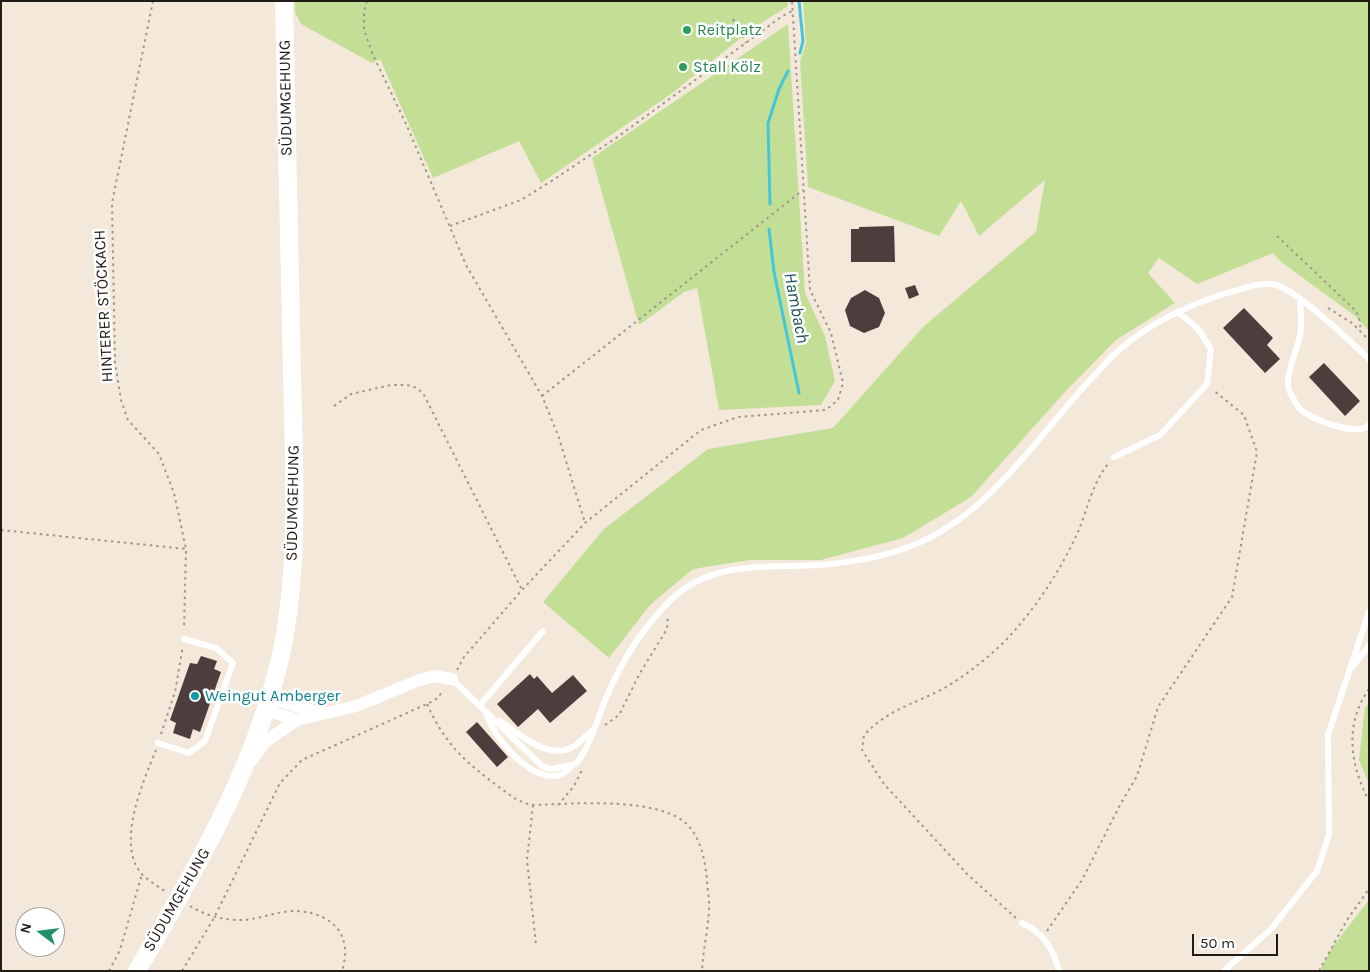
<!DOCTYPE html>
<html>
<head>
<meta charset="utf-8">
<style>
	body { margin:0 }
	#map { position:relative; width:1370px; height:972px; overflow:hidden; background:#f4e8da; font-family:Karla,sans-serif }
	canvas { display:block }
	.frame { position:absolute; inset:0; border:2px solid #201c17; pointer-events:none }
	.north { position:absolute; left:15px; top:907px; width:50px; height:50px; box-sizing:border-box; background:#fff; border:1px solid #a6a4a2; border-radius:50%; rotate:285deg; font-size:14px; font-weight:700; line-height:20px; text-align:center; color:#201c17 }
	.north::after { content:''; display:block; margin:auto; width:18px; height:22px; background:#228e6c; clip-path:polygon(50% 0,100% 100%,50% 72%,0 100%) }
	.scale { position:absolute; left:1192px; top:934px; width:86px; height:22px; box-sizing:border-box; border:2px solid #201c17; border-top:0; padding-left:6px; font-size:15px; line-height:18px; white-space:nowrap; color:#201c17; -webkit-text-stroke:4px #fff; paint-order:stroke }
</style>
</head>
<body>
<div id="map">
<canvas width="1370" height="972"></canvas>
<div class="frame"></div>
<div class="north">N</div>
<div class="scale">50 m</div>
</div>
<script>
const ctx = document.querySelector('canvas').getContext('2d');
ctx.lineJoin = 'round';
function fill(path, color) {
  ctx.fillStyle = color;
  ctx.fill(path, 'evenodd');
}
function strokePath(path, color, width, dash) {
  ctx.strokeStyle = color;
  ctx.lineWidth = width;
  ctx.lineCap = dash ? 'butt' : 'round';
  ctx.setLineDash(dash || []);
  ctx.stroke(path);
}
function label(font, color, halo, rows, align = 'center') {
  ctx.font = font + ' Karla,sans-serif';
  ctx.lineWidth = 5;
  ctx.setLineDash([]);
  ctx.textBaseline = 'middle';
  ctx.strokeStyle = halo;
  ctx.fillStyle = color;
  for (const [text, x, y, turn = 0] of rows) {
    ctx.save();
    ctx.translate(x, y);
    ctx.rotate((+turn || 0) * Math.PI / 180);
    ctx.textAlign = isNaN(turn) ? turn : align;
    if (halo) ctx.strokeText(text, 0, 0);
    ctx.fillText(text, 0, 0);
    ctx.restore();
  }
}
const green = new Path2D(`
	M295,1H787L788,6L752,29L671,94L541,183L519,141L433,178L380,59L372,63L301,24L295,12Z
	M803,1H1369V331L1355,316L1280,261L1273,253L1197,284L1159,258L1148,273L1175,303L1116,340L1065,392L971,497L903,538L821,560H750L693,569L650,605L609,658L543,602L604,529L708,449L833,428L924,326L1036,232L1045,180L979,236L961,201L939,236L808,187L800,62L806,43Z
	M788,24L805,293L825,336L835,381L821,405L719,410L697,288L684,292L639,325L592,158Z
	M1369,703V784L1359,760L1365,707Z
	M1369,900V971H1319L1334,945Z`);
const stream = new Path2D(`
	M799,1L803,41L800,53
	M770,204L768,123L779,89L788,71
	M769,229L774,272L799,393`);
const building = new Path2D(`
	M894,226L895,262H851V229H859V227Z
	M915,285L919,295L909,299L905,288Z
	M865,290L879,298L885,313L879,327L864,333L850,326L845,310L851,298Z
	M1244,308L1273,338L1267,345L1280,359L1265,373L1223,328Z
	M1324,363L1360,401L1345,416L1309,377Z
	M201,656L217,661L214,669L221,672L200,732L193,729L190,739L173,733L176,723L170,720L190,663L197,664Z
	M530,674L534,679L537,676L552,693L573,675L587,691L550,723L538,709L518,727L497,704Z
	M477,722L508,757L497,767L466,732Z`);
const path = new Path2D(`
	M153,1L112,203L115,362L121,400L128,420L159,454L174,493L186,549L184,629
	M367,1L364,11V30L373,55L407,126L466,265L542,396L558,435L585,523
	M733,19L746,43
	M450,226L521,200L550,182L619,136L781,17L792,11
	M1277,236L1356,311L1359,317L1361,331
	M1328,308L1352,323L1369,340
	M542,396L803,190
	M334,406L351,394L391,385H407L417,388L424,395L522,590
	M1,530L186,549
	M457,670L464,657L522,590L585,523L701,430L738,417L826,410L838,400L843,383L831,333L810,290L792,1
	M1369,689C1344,724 1350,765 1369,801
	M427,704C445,744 465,762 499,787C510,795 519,803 533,805C571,804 667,795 691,829C702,843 705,862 707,879C707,889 710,900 709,910C708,930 703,950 702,971
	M605,725L619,715L640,673L667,629L668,615
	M161,734L175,692L183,646
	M156,750C143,782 116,843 141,873C148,881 158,886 166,892
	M533,805L527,860L536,945
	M558,805L574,786L583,768
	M190,906C205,915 219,919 237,920C257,921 278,910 298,911C334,914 353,936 342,971
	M1016,918L968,875L884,784L862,750L864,735C891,707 914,705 946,687C971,672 997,651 1016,629C1041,600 1062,567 1078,532C1087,510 1093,481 1109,463
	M1047,931L1082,880L1120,805L1137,776L1158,707L1232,597L1257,452L1244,415L1213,390
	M109,971L120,950L142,874
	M182,971L214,918L280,783L302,760L427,704L438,698L443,690
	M1319,971L1347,920L1369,889`);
const lane = new Path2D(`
	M1300,299C1300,309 1302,320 1301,330C1299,347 1284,375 1289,390C1291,395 1297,406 1301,410C1313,420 1357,437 1369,425
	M1114,457L1160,435L1207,384L1211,349L1198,329L1178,312
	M1352,667L1369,646
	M452,679L543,767L552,769L576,764C590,746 596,724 604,703C620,663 642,627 674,597C718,557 777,570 831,564C858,561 886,556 911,546C989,516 1036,438 1090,380C1100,370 1108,359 1119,350C1150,323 1188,305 1227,293C1243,289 1261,281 1277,285C1298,291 1352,343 1369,359
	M480,705L543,631
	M486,713C495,738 526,778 556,776C561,776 568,770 572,766
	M500,721C521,735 550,763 576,745C582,740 588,734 594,729
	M158,743L189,753L205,741L233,663L216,648L184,639
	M1022,923C1042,932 1054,949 1059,971
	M1224,971L1271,929L1317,871L1329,835L1328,735L1369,612`);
const street = new Path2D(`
	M270,698L319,713
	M266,710L297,720L356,706L417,681L434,676L452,679
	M252,760L266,741L297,720`);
const secondary = new Path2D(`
	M137,971C193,874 249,779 277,671C301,581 294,467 292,374C290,250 287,126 284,1`);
const markers = [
	[687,30,5,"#2e9e5b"],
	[683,67,5,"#2e9e5b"],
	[195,696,5,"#0f9aa8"]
];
const leisureNames = [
	["Reitplatz",697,30],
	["Stall Kölz",693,67]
];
const streetNames = [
	["SÜDUMGEHUNG",286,98,-91],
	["HINTERER STÖCKACH",104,306,-93],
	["SÜDUMGEHUNG",293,503,-89],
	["SÜDUMGEHUNG",177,900,-60]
];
const cultureNames = [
	["Weingut Amberger",205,696]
];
const waterNames = [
	["Hambach",796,308,79]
];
fill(green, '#c3df95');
strokePath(stream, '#44c6d8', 3);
fill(building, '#4d3d3c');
strokePath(path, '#9f968c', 2, [2.5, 4]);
strokePath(lane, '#fff', 6);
strokePath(street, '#fff', 12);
strokePath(secondary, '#fff', 18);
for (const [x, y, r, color] of markers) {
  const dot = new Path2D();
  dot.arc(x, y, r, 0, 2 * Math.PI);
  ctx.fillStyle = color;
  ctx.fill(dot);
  strokePath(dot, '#fff', 2);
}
label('16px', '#27864d', '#fff', leisureNames, 'left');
label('16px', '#201c17', '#fff', streetNames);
label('16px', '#0d838f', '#fff', cultureNames, 'left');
label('italic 18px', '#21565e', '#fff', waterNames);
</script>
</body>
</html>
